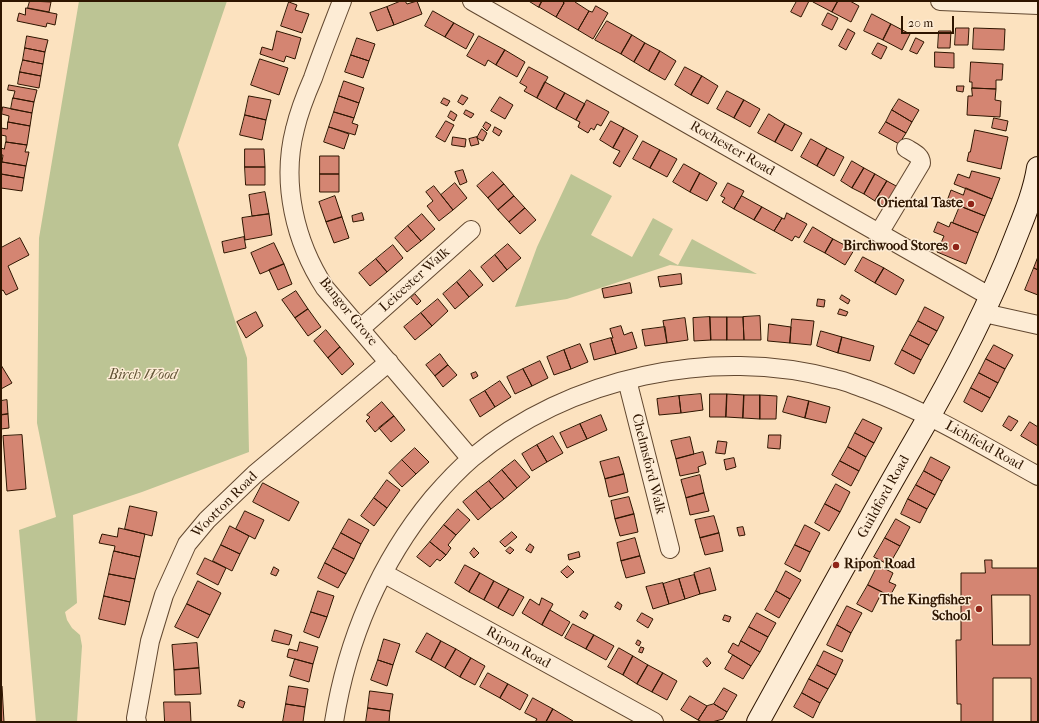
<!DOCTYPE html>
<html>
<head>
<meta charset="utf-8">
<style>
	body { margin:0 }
	#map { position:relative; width:1039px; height:723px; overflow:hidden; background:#fce2bf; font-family:"IM FELL French Canon",serif }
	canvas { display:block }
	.frame { position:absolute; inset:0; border:2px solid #2e1500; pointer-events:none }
	.scale { position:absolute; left:901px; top:16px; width:53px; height:18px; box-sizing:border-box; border:2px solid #2e1500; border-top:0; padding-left:5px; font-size:12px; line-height:14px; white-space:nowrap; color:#2e1500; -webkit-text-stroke:3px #fdecd5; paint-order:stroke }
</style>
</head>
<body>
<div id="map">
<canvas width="1039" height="723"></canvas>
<div class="frame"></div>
<div class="scale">20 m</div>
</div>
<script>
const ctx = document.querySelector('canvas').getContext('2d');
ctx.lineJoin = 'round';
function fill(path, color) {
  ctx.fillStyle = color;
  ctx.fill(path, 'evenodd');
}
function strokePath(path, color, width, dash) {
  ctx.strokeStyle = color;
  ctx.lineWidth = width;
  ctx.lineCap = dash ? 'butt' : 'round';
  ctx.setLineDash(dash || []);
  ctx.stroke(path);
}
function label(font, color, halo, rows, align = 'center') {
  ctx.font = font + ' "IM FELL French Canon",serif';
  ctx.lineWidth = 3;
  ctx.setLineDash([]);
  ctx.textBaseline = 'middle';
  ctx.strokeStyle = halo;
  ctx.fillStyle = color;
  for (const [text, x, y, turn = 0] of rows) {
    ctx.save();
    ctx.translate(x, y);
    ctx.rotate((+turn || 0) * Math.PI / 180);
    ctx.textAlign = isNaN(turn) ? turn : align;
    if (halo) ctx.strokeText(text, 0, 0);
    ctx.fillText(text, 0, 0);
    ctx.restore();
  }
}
const green = new Path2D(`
	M79,1H227L178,145L247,358L249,452L142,492L73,515L77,603L65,612L67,620L72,628L80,635L82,646L77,722H36L19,530L56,517L37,423L39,238Z
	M571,174L612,196L591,235L632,257L653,218L673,229L659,255L678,265L692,239L757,274L670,265L567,299L515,307L537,247Z`);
const building = new Path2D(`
	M30,1L51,2L49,12L28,8Z
	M401,1H405L407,4L417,1L422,14L394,25L387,7Z
	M529,1H542L539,7Z
	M542,1H562L564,3L556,17L539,7Z
	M562,1H576L575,2L589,11L578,30L556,17L564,3Z
	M797,1H809L801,17L791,12Z
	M813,1H838L832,12L813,2Z
	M838,1H850L859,6L851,22L832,12Z
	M289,2L297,5L295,10L309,14L302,33L281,26Z
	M596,6L608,13L593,39L578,30L589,11L592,12Z
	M387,7L394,25L377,31L370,13Z
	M26,8L57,14L55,25L47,23L46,27L17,21L19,13L25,15Z
	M433,11L454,23L445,37L425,26Z
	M828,13L838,18L832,30L822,25Z
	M872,14L891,24L883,40L864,31Z
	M607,21L632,35L621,54L595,40Z
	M454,23L474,34L466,49L445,37Z
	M891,24L910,34L902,50L883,40Z
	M956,28H969L968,45H955Z
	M974,28L1005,29L1004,50L973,49Z
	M848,29L855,33L846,50L839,46Z
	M277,31L301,38L295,59L286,56L284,62L260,54L262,47L272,50Z
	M939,31H951L950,48H938Z
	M632,35L645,43L634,62L621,54Z
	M27,36L48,40L45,52L25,48Z
	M479,36L505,50L496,65L488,60L485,66L467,56Z
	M357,38L375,44L369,61L351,55Z
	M916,38L924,42L917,54L910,51Z
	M645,43L660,51L649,71L634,62Z
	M878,43L887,47L881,59L872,54Z
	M25,48L45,52L43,64L23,60Z
	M505,50L525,62L517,77L496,65Z
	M660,51L676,61L665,80L649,71Z
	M935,52L954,53V68L935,67Z
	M351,55L369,61L363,78L345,72Z
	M260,59L288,68L279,95L251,85Z
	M23,60L43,64L41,76L20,72Z
	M971,62L1003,64L1002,80H996V89L972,88V82H970Z
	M529,67L548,77L537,98L524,91L527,87L520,83Z
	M685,67L702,76L691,95L675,85Z
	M20,72L41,76L39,88L18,84Z
	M702,76L718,86L708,104L691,95Z
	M344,81L364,88L359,103L339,96Z
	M545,82L565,93L556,109L537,98Z
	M9,85L37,90L34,102L13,98L15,91L8,90Z
	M957,86H964L963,92L957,91Z
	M972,88L996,89L995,100L1001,101L1000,117L967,115L968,96H972Z
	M727,91L744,100L734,118L717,109Z
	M565,93L585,104L576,120L556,109Z
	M462,95L468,98L463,105L458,102Z
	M249,96L271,100L266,120L245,115Z
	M339,96L359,103L354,118L334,112Z
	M500,97L513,105L505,119L491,111Z
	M13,98L34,102L32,113L11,109Z
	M444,98L450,101L447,106L441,103Z
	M899,99L919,110L912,122L892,110Z
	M587,100L609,112L601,126L597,124L594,130L591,128L588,133L578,127L580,122L576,120Z
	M744,100L760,109L750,127L734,118Z
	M3,107L32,113L30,126L8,122L9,116L2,114Z
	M466,110L474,114L471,118L464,114Z
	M892,110L912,122L906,133L886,122Z
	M451,111L457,115L454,121L448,117Z
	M334,112L354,118L352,123L358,125L355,135L329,127Z
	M769,114L785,124L775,142L758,133Z
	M245,115L266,120L262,140L240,135Z
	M994,118L1008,121L1006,131L992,128Z
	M446,121L454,125L445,142L436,137Z
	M611,121L624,128L613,148L600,140Z
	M8,122L30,126L27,145L6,142V136L1,135V128L7,129Z
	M486,122L491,125L487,131L483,127Z
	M886,122L906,133L899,144L879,133Z
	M785,124L802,133L792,151L775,142Z
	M329,127L349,134L344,149L324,142Z
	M495,127L502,131L499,136L493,132Z
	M624,128L638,136L620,167L613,163L620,151L613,148Z
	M482,129L487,133L483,141L477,138Z
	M975,130L1008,137L1001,169L967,161L969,152H970Z
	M453,137L466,139L465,147L452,145Z
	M477,137L479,144L471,146L469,139Z
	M811,139L827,148L817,166L801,157Z
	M643,141L660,150L650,168L633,159Z
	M6,142L27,145L25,152H29L26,166L2,162L3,155H1V148L4,149Z
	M827,148L844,157L834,176L817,166Z
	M245,149H264L265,167H245Z
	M660,150L677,159L667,177L650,168Z
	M320,156H339V174H320Z
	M852,161L864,168L852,188L841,181Z
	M2,162L26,166L24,178L1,174Z
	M684,164L700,173L690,192L673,182Z
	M245,167H265V185H246Z
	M864,168L875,174L864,194L852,188Z
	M463,170L467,182L460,185L455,172Z
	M972,171L1000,178L992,199L954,184L958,174L969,178Z
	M493,172L504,184L488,198L477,186Z
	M700,173L717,183L707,201L690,192Z
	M1,174L24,178L22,191L1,188Z
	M320,174H339V192H320Z
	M875,174L887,181L875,201L864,194Z
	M887,181L898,187L887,207L875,201Z
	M455,183L467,198L453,210L441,195Z
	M728,183L744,191L734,209L722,202L725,198L721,196Z
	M504,184L514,196L498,210L488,198Z
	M434,186L453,210L439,221L427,206L433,201L426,192Z
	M966,188L992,199L985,216L947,201L951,190L963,195Z
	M265,192L269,214L252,216L249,195Z
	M335,196L342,217L326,222L319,202Z
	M514,196L525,208L509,222L498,210Z
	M742,196L762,207L754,220L734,209Z
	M960,206L985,216L978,233L953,223Z
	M762,207L782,218L774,231L754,220Z
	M525,208L536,220L520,234L509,222Z
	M362,213L364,220L353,222L352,216Z
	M787,213L807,224L799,238L795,236L792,241L774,231L782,218L784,219Z
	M269,214L272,235L245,240L242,218Z
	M422,214L435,229L421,241L408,226Z
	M342,217L349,238L334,243L326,222Z
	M938,222L949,227L951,222L978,233L966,264L937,252L944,236L934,232Z
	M408,226L421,241L407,252L395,238Z
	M813,227L833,239L825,253L804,242Z
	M244,237L246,248L224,253L222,242Z
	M20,238L29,255L8,266L18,289L6,295L3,290L1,291V248Z
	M833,239L854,250L845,265L825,253Z
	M274,243L284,264L260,274L251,253Z
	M508,244L521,258L507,270L495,255Z
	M393,245L403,258L387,272L376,259Z
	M495,255L507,270L493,282L481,267Z
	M863,257L884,268L875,283L855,271Z
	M1038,257V270L1034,268Z
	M376,259L387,272L370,286L359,273Z
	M284,264L292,284L278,290L269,270Z
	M884,268L904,280L896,295L875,283Z
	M1034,268L1038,270V295L1025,290Z
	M470,270L483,285L469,297L457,282Z
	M681,274L682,284L660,287L658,277Z
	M457,282L469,297L455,309L443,294Z
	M630,283L632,293L604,298L602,289Z
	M296,291L308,309L295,318L282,300Z
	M415,294L421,301L417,305L411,298Z
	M842,295L850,300L848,304L840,299Z
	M438,299L448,311L432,326L421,313Z
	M818,299L825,300L824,307L817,306Z
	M925,307L944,317L937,331L918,321Z
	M308,309L321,327L308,336L295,318Z
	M840,309L848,312L846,316L838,314Z
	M256,312L263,326L246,338L237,322Z
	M421,313L432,326L415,340L404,327Z
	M760,316L761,340H744L743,317Z
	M710,317H727V340H711Z
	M710,317L711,340L694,341L693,318Z
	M727,317H743L744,340H727Z
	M685,318L688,340L667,343L663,321Z
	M792,319L814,321L811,345L790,343Z
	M918,321L937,331L929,345L910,335Z
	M769,324L791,327L790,343L768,341Z
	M621,326L624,335L632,332L637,348L616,354L611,338H613L610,329Z
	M665,327L667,343L645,346L642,330Z
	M326,330L340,347L328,358L314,341Z
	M821,331L842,337L838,353L817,346Z
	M910,335L929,345L921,360L902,350Z
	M842,337L874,346L870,361L838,353Z
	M611,338L616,354L594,360L590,344Z
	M580,344L588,362L571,369L564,350Z
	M994,345L1013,355L1005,369L986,359Z
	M340,347L354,364L342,375L328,358Z
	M564,350L571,369L554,375L547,357Z
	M902,350L921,360L914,374L895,364Z
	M440,354L448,365L435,376L426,365Z
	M986,359L1005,369L998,383L979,373Z
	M540,361L548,378L532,386L523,369Z
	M1,365L12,383L1,389Z
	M448,365L457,375L443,387L435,376Z
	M523,369L532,386L515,394L507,377Z
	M476,372L478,376L473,379L471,374Z
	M979,373L998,383L990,398L971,388Z
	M500,381L511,397L495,407L485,391Z
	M971,388L990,398L982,412L964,402Z
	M485,391L495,407L480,417L470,400Z
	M701,394L703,410L681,413L679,396Z
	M710,394H727L726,417H710Z
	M727,394L744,395L743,418L726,417Z
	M744,395H760V419L743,418Z
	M760,395L777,396L776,419H760Z
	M679,396L681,413L659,415L657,399Z
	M788,396L809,401L805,418L783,412Z
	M7,400L8,414L1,415V401Z
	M809,401L830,407L826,423L805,418Z
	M382,402L394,416L375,432L366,421L370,417L367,415Z
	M8,414L9,428L1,429V415Z
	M601,415L607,430L587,439L580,424Z
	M394,416L405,430L391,442L379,428Z
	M1009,416L1018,421L1011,431L1003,426Z
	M863,419L882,428L874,443L855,433Z
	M1030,422L1038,427V446L1021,436Z
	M580,424L587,439L567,448L560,433Z
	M855,433L874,443L866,457L848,447Z
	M22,435L26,489L7,491L3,436Z
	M769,435H781L780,449L768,448Z
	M553,436L563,453L547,462L537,445Z
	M690,437L694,454L676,459L671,441Z
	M718,441L727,442L725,454L716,453Z
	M537,445L547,462L532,471L522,454Z
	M848,447L866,457L859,471L840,461Z
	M415,448L429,462L416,474L402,460Z
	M703,452L706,464L698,467L699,472L680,476L676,459Z
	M619,457L624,474L605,479L600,462Z
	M931,457L950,467L942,481L924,471Z
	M734,458L736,467L726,470L724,460Z
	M402,460L416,474L402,487L389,473Z
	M515,460L530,477L517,488L502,470Z
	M840,461L859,471L851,486L832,475Z
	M502,470L517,488L504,499L489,481Z
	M924,471L942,481L935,495L916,485Z
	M624,474L628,492L609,497L605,479Z
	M700,475L704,493L686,498L681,480Z
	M387,480L400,490L387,508L374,498Z
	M489,481L504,499L491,509L476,491Z
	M263,483L299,502L289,521L253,502Z
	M836,484L850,492L840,512L825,504Z
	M916,485L935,495L927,509L908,499Z
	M476,491L491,509L478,520L463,502Z
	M704,493L709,511L690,515L686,498Z
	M629,497L634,514L615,519L611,501Z
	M374,498L387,508L374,526L361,516Z
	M908,499L927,509L920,523L901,514Z
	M825,504L840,512L829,531L815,523Z
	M130,506L157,512L152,536L125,529Z
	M458,509L470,520L456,535L444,525Z
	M245,511L264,520L255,539L236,529Z
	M634,514L638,532L620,536L615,519Z
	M714,516L719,533L700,538L695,520Z
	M349,519L369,530L361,544L341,533Z
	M896,519L910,527L900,546L885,538Z
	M444,525L456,535L448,545L451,548L446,555L430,542Z
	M805,525L820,533L810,552L795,545Z
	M230,526L249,536L240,554L221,545Z
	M743,527L745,535L739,536L737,528Z
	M119,528L145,534L140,557L114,551L115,546L99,543L102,534L117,537Z
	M512,532L517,537L505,547L500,542Z
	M341,533L361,544L354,559L333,548Z
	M719,533L723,551L705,555L700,538Z
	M635,538L640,556L621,561L617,543Z
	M885,538L900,546L889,565L874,557Z
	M430,542L446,555L440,561L437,559L430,567L417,557Z
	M530,544L534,547L531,553L526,550Z
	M221,545L240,554L232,571L213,561Z
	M795,545L810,552L800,572L785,564Z
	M510,547L514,550L510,554L506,551Z
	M333,548L354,559L346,574L325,563Z
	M474,548L479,553L474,558L470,553Z
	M114,551L140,557L135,579L109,574Z
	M579,552L580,557L569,560L568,555Z
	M640,556L645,573L626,578L621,561Z
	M205,558L226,568L218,585L197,574Z
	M985,560H992V568H1038V722H1031V678H993V722H961V704H957L956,640H961V573H985ZM992,595H1030V645H993Z
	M325,563L346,574L338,588L318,578Z
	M465,565L480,573L469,592L455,583Z
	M878,565L893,573L889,582L896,585L890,596L868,585Z
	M568,566L574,572L567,578L561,572Z
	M274,567L279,570L276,576L271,574Z
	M710,568L716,590L700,594L694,573Z
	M786,571L801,580L790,599L776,591Z
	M480,573L494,581L484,600L469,592Z
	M109,574L135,579L130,602L104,596Z
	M694,575L700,594L685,599L679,579Z
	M679,579L685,599L669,604L663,584Z
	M198,581L221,593L210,615L187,604Z
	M494,581L509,589L498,608L484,600Z
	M663,583L669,604L653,609L646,587Z
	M868,585L882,592L872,612L857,604Z
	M509,589L524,597L513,616L498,608Z
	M318,591L334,596L327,617L311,612Z
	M776,591L790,599L779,618L765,610Z
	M104,596L130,602L125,625L99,619Z
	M542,598L553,604L542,625L522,613L530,599L539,605Z
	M618,602L622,605L620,610L615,607Z
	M187,604L210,615L198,638L175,627Z
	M847,606L862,613L851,633L837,625Z
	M550,610L570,622L562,636L542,625Z
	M583,611L588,614L585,619L580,616Z
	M311,612L327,617L319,638L304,632Z
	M642,613L653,619L648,628L637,621Z
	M757,613L776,623L768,637L749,627Z
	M725,615L731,617L729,622L723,620Z
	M573,624L594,635L586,649L565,638Z
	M837,625L851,633L842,652L827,645Z
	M749,627L768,637L760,652L741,641Z
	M275,630L292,635L289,645L272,641Z
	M427,633L441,641L431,660L416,652Z
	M594,635L614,646L606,660L586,649Z
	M384,639L400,644L393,665L378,660Z
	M638,640L641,642L639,646L636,644Z
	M441,641L456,649L445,668L431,660Z
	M741,641L760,652L751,666L728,652L733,643L738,646Z
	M300,642L318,647L313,664L287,657L289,649L297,651Z
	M197,643L199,668L174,670L172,645Z
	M641,647L644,648L642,653L639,652Z
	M619,648L633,656L623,675L608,667Z
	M456,649L471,658L460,677L445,668Z
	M824,651L843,660L836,675L817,665Z
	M733,655L751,666L743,679L725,669Z
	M633,656L648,665L637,684L623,675Z
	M471,658L485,666L475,685L460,677Z
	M707,658L711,663L707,667L703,662Z
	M295,659L313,664L309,682L290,676Z
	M378,660L393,665L387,686L371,680Z
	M648,665L663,673L652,692L637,684Z
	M817,665L836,675L828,689L809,679Z
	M199,668L201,694L175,695L174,670Z
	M488,673L508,684L500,698L480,687Z
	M663,673L677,681L667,700L652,692Z
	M809,679L828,689L820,703L802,693Z
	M508,684L528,695L520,710L500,698Z
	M1,686H2L4,722H1Z
	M289,686L308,689L305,707L286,704Z
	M724,688L737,695L727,712L714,704Z
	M370,691L393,694L390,711L368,708Z
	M802,693L820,703L813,718L794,707Z
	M690,696L707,706L698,720L681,710Z
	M533,698L553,709L546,722H535L537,719L525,713Z
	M240,700L245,702L243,708L238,706Z
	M164,702H190L191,722H165Z
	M286,704L305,707L303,722H283Z
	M714,704L727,712L723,719L712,722H702L698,720L707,706Z
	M368,708L390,711L389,722H366Z
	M553,709L573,721V722H546Z`);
const street = new Path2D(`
	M342,1C332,27 322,52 313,78C306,94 299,112 295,129C281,183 295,242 325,288L471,459
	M472,1L991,297
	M940,1L1038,5
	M879,233L921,163C921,155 912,152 906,148
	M984,313L1038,325
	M360,329L471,230
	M627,380L670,549
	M383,573L654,722
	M137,722L136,718L150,641L164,595L187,544L207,520L255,474L389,362
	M334,722C347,640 380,562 433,498C445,484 458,470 472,458C569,377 713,346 835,379C846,381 856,386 866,389C926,411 982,445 1038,476`);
const secondary = new Path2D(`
	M758,722C810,628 861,534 915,441C953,376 988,309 1015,239C1024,216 1034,193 1038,168`);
const markers = [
	[971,204,4,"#8f2418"],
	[956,247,4,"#8f2418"],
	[836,565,4,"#8f2418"],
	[979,609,4,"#8f2418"]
];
const streetNames = [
	["Rochester Road",732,149,30],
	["Leicester Walk",415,280,-42],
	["Bangor Grove",348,312,51],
	["Lichfield Road",984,446,29],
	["Chelmsford Walk",648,464,76],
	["Guildford Road",884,497,-61],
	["Wootton Road",225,505,-45],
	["Ripon Road",518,648,29]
];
const poiNames = [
	["Oriental Taste",963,204],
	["Birchwood Stores",948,247],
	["Ripon Road",844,565,"left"],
	["The Kingfisher",971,601],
	["School",971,617]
];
const parkNames = [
	["Birch Wood",143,376]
];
fill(green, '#bcc494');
fill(building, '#d48572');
strokePath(building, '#2e1500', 1);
strokePath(street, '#624830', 20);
strokePath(secondary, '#2e1500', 24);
strokePath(street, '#fdecd5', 18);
strokePath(secondary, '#fdecd5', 22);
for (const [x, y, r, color] of markers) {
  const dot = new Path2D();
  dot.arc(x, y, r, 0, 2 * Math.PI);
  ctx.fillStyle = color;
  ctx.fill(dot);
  strokePath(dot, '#fdecd5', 1.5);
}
label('14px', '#2e1500', '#fdecd5', streetNames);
label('bold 14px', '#2e1500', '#fdecd5', poiNames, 'right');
label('italic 14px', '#605234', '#fdecd5', parkNames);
</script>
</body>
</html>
